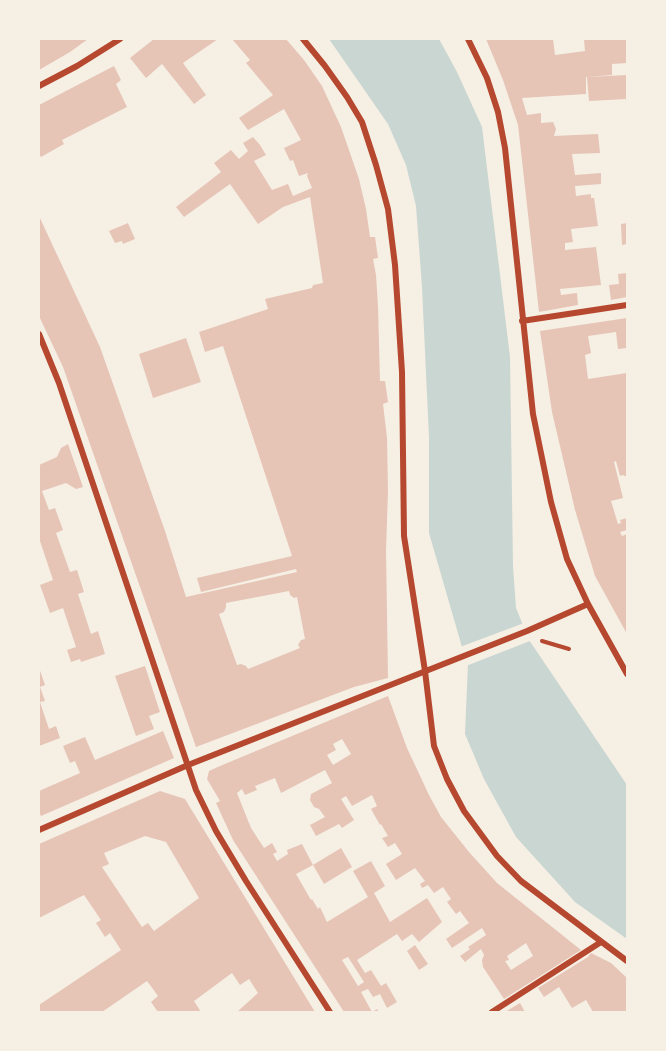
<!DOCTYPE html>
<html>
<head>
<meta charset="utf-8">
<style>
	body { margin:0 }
	#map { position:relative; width:666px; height:1051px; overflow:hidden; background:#f6efe4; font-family:"PT Sans Narrow",sans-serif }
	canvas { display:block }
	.frame { position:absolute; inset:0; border:40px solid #f6efe4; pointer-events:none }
</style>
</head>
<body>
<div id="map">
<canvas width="666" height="1051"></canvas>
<div class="frame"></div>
</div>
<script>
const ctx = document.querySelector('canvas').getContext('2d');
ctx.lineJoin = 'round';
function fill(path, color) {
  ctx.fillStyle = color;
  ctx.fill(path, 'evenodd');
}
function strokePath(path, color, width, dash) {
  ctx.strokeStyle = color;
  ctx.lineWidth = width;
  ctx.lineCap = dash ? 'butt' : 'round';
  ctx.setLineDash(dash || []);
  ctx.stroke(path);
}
const water = new Path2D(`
	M329,39H439L457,72L482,127L510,357L513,566L516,608L529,640L627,785V939L575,902L516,837L484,779L465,734L468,664L462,647L429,533V437L422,287L416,206L406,165L388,124Z`);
const pier = new Path2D(`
	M524,623L530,641L466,666L460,647Z`);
const building = new Path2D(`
	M39,39H88L70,52L39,70Z
	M154,39H218L183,63L206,95L194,104L162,64L146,78L130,58Z
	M232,39H286L304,60L322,86L341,127L359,179L366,209L370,237H375L378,258L373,259L376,275L378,306L380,381H385L388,402L383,404L387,438L388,491L386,551L388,678L354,687L196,747L63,367L39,316V216L100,347L165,531L186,597L297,572L296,569L201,592L197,578L292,556L223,346L205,352L199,332L268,309L265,299L312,288L313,285L323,283L310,197L283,207L258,224L230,184L184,217L176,207L221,172L214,163L231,150L239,159L248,151L243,143L253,137L260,145L266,155L254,161L272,190L288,184L293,196L312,188L307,176L308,173L299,176L293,160L290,161L284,148L301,140L284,109L248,130L239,118L273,95L246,63L250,60ZM289,591L290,595L294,598L297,597L305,639L301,640L298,645L300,648L248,669L246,666L241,664L237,665L219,614L224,612L226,607V603Z
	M486,39H553L555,55L585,51L584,39H627V63L612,64V75L586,77V94L522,98L527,115L541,113V123L553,122L556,129L554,136L598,134L600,153L572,154L575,175L601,173V184L575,186L576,196L591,194V198H594L598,226L571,229L573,242L565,243V250L596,247L601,285L560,289L561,295L577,293L578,305L539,312L518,125L503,80Z
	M114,66L121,80L116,84L127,107L62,140L64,144L41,157L39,154V105Z
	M627,75V99L589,101L587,77Z
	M128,223L135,239L123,244L122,241L115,243L109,231Z
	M627,223V244L622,245L621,224Z
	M627,273V297L611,300L609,285L619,284L618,274Z
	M627,318V348L618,349L616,332L588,336L591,353L585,355L588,379L627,373V477L623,475L620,476L616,461L614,462L623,498L611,501L618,524L621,523L620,520L627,518V530L620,532L622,536L627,534V634L595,576L575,510L552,412L540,331Z
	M186,338L201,382L153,398L139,354Z
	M68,444L83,487L76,489L66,483L42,491L49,510L55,508L63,530L56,533L70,572L77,570L84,592L78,594L91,634L98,631L105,654L81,662L80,659L71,662L67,650L76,647L63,608L50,613L40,585L53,580L39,538V465L57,457L61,448Z
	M145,666L160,712L149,716L154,729L136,736L115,676Z
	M39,668L45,685L40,687L45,701L40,702L49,729L56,726L60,738L39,746Z
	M388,696L407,748L429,795L441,817L469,852L497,883L581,950L504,999L483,967L482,960L484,955L481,949L465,962L460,956L470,949L468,947L486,935L482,928L452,948L446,939L469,923L460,911L456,914L447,902L451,899L443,887L434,893L428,885L422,888L420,884L425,881L415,868L396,880L386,864L402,854L395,843L388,847L382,838L388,836L381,824L380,825L371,809L377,806L372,795L352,806L346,796L341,799L354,820L342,828L339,824L316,836L310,825L325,817L319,809L314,807L310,800L311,794L332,783L325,770L281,793L275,778L255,786L257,790L245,795L242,789L237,793L251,828L264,848L272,843L277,852L273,854L277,861L288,854L287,850L302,844L313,865L296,874L311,900L312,899L318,909L320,907L327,922L368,897L353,871L371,861L385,886L374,893L390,922L427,898L442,922L419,942L412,934L402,941L397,934L357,960L365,973L371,970L381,986L386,983L397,1002L387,1008L380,994L373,997L368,989L361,992L372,1012L377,1009L379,1012H344L233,840L216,803L220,801L207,779L209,771L220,766ZM342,739L351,754L333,765L327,755L336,750L333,744ZM526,943L533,956L511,970L505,961L509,960L507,956ZM348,957L364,982L358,986L342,960Z
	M163,731L174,758L41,816L39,812V791L80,773L75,761L70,763L63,746L85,737L95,760Z
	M160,791L185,799L315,1012H237L258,993L249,979L240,985L232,973L194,1001L201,1012H158L151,1002L158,996L147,981L102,1012H39V1005L121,950L110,933L105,937L96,923L101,920L84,895L39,918V844ZM145,836L166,842L199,898L154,931L148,923L142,927L102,867L109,864L104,853Z
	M341,848L352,867L324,884L313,865Z
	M415,945L428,964L419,970L407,951Z
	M591,953L611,963L627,978V1012H593L586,1000L572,1008L559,987L544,997L538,988L588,957Z
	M520,1003L525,1012H505Z`);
const path = new Path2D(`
	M542,641L569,649`);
const minor = new Path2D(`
	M303,39L325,66L347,97L362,122L376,165L388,209L395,265L402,372L404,536L425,671L434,746L447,779L464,811L497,856L521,881L627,961
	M468,39L487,78L498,112L505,148L533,414L551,502L567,559L588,604L627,674
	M39,86L77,66L120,39
	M522,321L627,305
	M39,334L59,383L196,790L216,831L246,881L330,1012
	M39,830L188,765L527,631L588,604
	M492,1012L601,942`);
fill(water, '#c9d6d2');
fill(pier, '#f6efe4');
fill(building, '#e6c5b7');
strokePath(path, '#b5482f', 4);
strokePath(minor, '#b5482f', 6);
</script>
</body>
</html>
